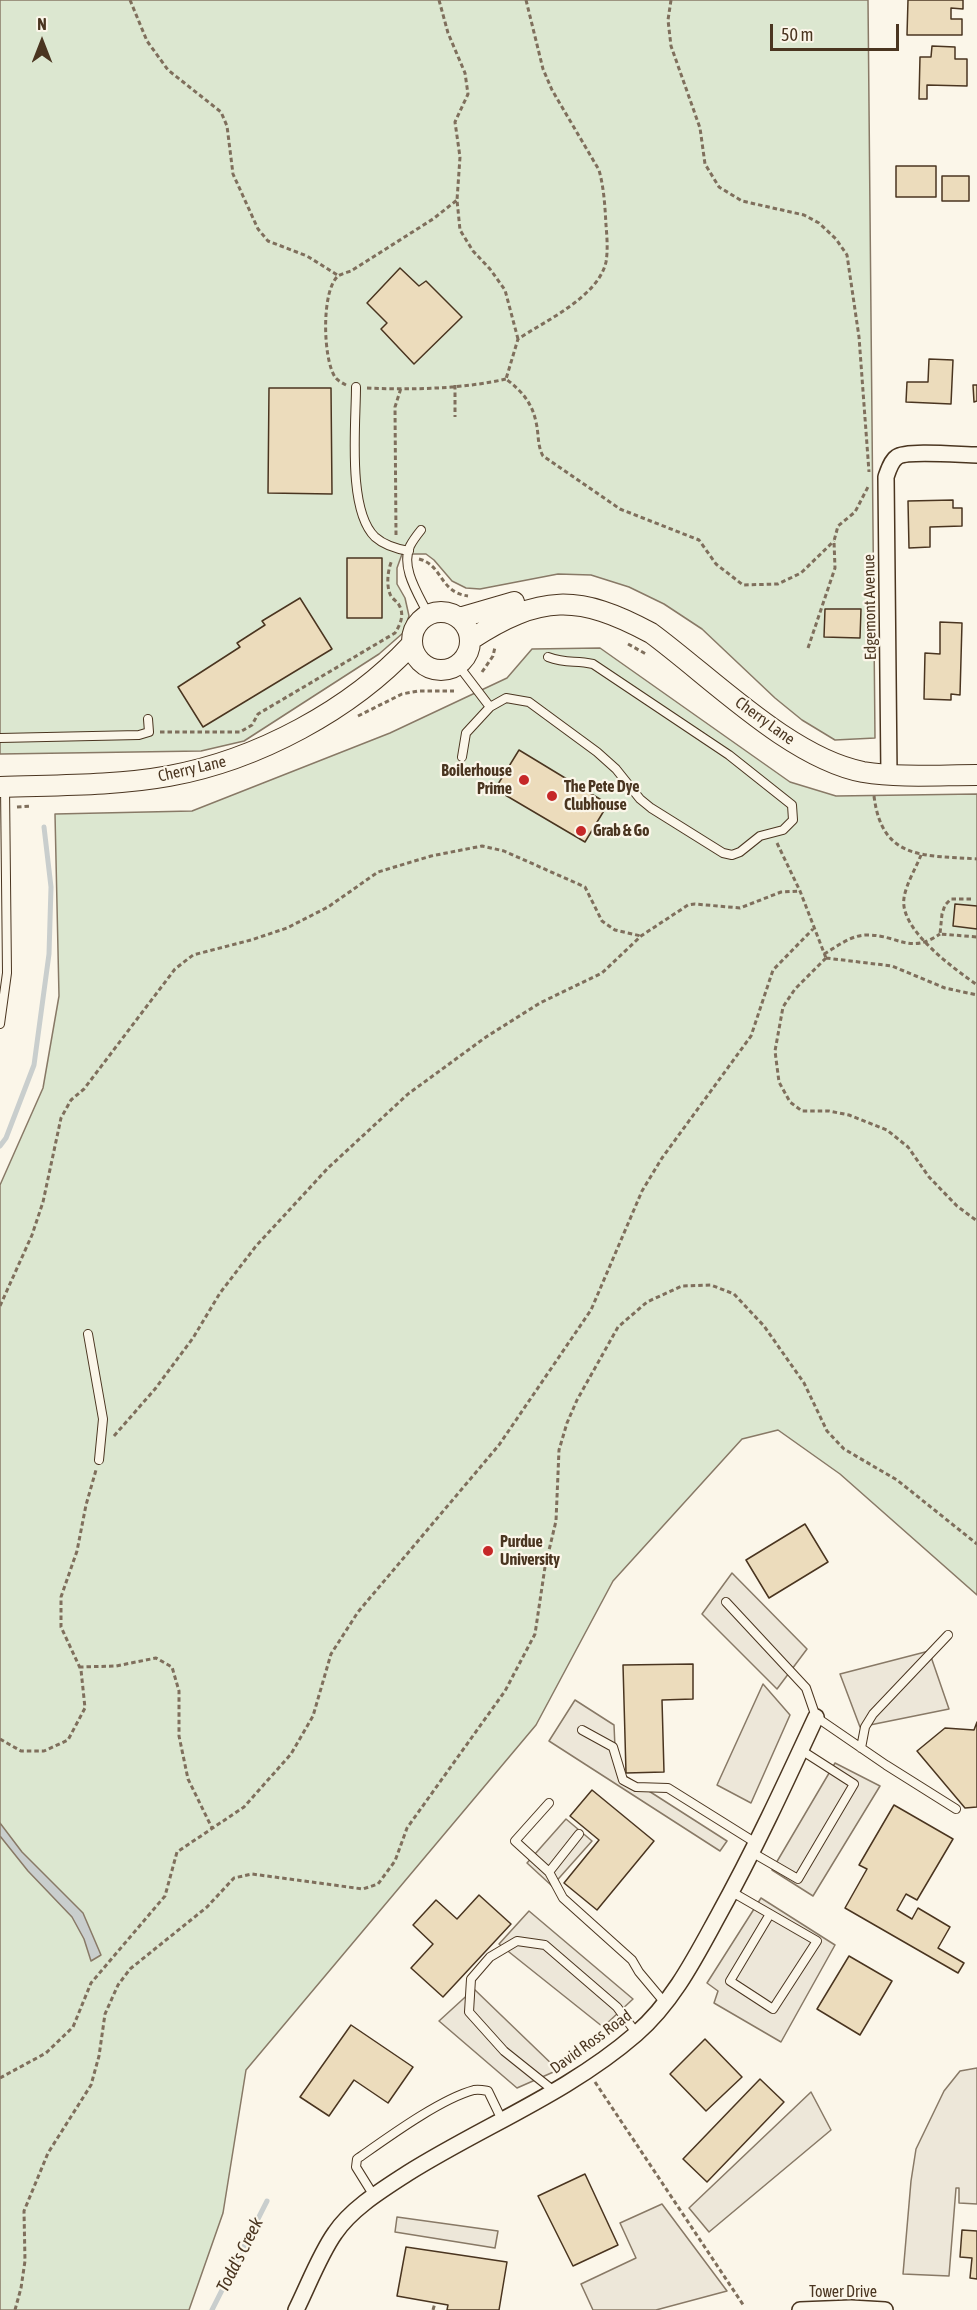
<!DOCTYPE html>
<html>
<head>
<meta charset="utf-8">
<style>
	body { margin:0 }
	#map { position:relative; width:977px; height:2310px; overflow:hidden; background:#fbf6e9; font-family:"Asap Condensed",sans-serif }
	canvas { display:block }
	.north { position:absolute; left:12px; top:12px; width:60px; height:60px; -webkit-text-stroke:4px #fbf6e9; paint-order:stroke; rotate:0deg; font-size:16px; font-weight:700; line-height:24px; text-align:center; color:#4a3520 }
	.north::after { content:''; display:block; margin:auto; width:21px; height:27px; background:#4a3520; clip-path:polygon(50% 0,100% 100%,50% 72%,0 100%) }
	.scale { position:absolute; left:770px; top:24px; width:129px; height:27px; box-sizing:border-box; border:3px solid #4a3520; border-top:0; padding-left:8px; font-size:18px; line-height:21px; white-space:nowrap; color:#4a3520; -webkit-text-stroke:4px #fbf6e9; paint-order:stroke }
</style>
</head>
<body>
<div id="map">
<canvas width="977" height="2310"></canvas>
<div class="north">N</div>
<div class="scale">50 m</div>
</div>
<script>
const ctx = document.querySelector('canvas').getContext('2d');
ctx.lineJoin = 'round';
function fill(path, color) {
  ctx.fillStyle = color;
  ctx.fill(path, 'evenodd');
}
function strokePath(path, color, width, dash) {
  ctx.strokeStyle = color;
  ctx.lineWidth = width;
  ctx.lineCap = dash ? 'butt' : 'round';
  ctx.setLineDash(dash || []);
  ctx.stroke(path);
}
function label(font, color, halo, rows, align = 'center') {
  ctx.font = font + ' "Asap Condensed",sans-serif';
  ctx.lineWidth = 4.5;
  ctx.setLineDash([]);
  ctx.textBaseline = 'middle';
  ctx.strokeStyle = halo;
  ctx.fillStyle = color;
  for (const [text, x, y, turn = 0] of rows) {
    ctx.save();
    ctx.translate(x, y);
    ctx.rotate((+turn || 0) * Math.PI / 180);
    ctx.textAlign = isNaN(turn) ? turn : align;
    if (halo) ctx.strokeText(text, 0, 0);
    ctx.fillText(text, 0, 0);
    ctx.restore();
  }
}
const green = new Path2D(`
	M0,0H868L875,738L835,740L802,720L775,698L702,629L664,604L629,587L591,575L558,574L480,589L466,588L452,581L434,560L426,554H402L397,568V584L405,598L409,616L403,633L379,654L244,741L201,751L0,754Z
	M600,648L790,782L836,796L977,794V1595L840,1474L778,1430L742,1439L613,1581L536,1725L246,2070L223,2213L189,2310H0V1185L43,1088L59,996L55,814L192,811L390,733L507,678L532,649Z`);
const parking = new Path2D(`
	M732,1573L807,1649L777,1689L702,1614Z
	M929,1651L949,1709L860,1727L840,1674Z
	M763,1684L790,1715L751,1803L717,1785Z
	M575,1700L614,1725L616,1770L727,1841L720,1851L549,1741Z
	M835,1763L880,1786L813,1896L772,1870Z
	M566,1819L592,1841L552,1886L527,1863Z
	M761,1898L835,1945L781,2042L714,2003L718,1991L707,1983Z
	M529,1911L633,1999L603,2027L499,1944Z
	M474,1989L558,2070L517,2088L439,2021Z
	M977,2068V2204L959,2203V2188H956L949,2276L903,2274L911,2181L916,2149L944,2091L960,2071Z
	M811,2092L831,2130L709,2232L689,2208Z
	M662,2204L727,2291L656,2310H593L581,2284L636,2258L620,2223Z
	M397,2217L498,2231L495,2248L395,2232Z`);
const water = new Path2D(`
	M0,1823L22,1852L83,1913L101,1955L91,1961L84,1939L72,1917L28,1871L0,1836Z`);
const stream = new Path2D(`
	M0,1146L6,1138L34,1065L49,954L51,887L44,827
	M212,2310L267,2201`);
const building = new Path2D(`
	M908,0H963V9L951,8V19H962V35H907Z
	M932,46L955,47V59H967V86L927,85V99H919L920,57H931Z
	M896,166H936V197H896Z
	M942,176H969V201H942Z
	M400,268L419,286L426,281L462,317L414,364L381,329L387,323L367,303Z
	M929,359L953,360L951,404L906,402L907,382H928Z
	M973,385H977V401L974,402Z
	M269,388H331L332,494L268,493Z
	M953,500V508H962V526L930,527V547L909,548L908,501Z
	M347,558H382V618H347Z
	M300,598L332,649L203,727L178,687L240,647L237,643L265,625L262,621Z
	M825,609H861L860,638L824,637Z
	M940,622L962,623L960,695L951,694V700L924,699L925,653L940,654Z
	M519,750L608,804L585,842L495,789Z
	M955,904L977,906V929L953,926Z
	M805,1524L828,1562L769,1598L746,1560Z
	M693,1664V1699L662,1700L664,1772L626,1773L623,1665Z
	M977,1722V1807L965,1808L917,1751L945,1728L974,1730Z
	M592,1790L654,1841L597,1910L564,1883L599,1840L570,1816Z
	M894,1805L953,1839L917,1900L906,1894L897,1910L912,1919L918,1908L950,1927L938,1948L964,1963L958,1973L845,1908L867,1869L859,1865Z
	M479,1895L511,1924L443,1997L411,1968L433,1944L413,1925L436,1900L457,1919Z
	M849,1956L892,1981L860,2035L817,2009Z
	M351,2025L413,2067L388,2103L354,2080L329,2116L300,2097Z
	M705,2039L742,2077L706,2111L670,2074Z
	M760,2079L784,2102L707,2182L683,2159Z
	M585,2174L618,2245L573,2266L538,2196Z
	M962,2230L977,2231V2279L970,2278L972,2258L960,2257Z
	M406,2247L507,2262L499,2310H447L448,2305L397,2296Z`);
const path = new Path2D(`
	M130,0L147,41L168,70L221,112L227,126L233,174L258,229L268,241L307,256L339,276
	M439,0L448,33L465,73L468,94L455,122L460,157L457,200L460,230L473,251L490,269L505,290L518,339
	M526,0L543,69L552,90L599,170C604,188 605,207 606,225C607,237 608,250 606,262C598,297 545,321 518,339L506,379C522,391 532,403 536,422C539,434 537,445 543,456L620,509L699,540L716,564L743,585L778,584L801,573L834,541
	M671,0L668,20L671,46L700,128L705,164L719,187L742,201L804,215L819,223L836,239L847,255L859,337L869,472
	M346,385C342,383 337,380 335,377C323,359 321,291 338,276C341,274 348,272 351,271L433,219L457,200
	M455,385V417
	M367,388C412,390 462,389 506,379
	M396,535L395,407L401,388
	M419,559C443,565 439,592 468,596
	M628,644L646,654
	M808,648L835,568L834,541L838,526L855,512L869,485
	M482,672L493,656L495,647
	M358,716L402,694L418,691H454
	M160,732H240L252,725L258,714L395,633C400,625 405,615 399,605C397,601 392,599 390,594C386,584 388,569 392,560
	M874,796C882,861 924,855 977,859
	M17,807L31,806
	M777,843L800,891L826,958
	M921,855C916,868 906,884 904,898C899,930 955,969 977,985
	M971,899H951L945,905L942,914L940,934L977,937
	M824,954C838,946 851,935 867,935C899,935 909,955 940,934
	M826,958L795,989L783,1007L775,1051L779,1082L790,1102L802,1111H829L849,1115L887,1130L908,1147L929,1177L957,1206L977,1221
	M826,958L892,966L945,988L977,995
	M0,1306L32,1235L43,1202L61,1118L71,1100L84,1089L175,969L193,955L251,940L287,928L328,907L378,872L431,856L482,846L504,851L585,887L602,921L615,930L641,936
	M114,1436L155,1389L193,1338L220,1293L256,1246L328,1168L408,1094L486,1037L540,1003L602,973L641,936L688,905L695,904L740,908L781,892L800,891
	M79,1667L116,1666L156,1658L172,1667L179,1691V1736L188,1779L212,1828
	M0,1739L21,1751H44L68,1740L85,1708L81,1670L61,1627V1597L77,1551L86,1505L96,1470
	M0,2078L46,2053L73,2027L91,1983L165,1896L177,1852L244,1807L291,1754L313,1716L331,1654L358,1612L499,1445L591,1310L642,1191L662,1158L751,1036L773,970L813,929
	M595,2082L744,2306
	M15,2310L21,2288L25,2261L24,2211L48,2153L91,2085L99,2056L105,2014L118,1985L130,1969L207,1907L234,1878L252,1874L363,1889L378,1884L395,1861L407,1828L505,1691L535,1634L545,1567L556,1521L559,1450L567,1423L577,1400L618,1327L647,1302L682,1286L711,1285L734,1294L764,1326L804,1383L827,1431L844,1449L897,1480L977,1544
	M433,2310L435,2303`);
const service = new Path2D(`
	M356,387C356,424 347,510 375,537C384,545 397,549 409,551
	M421,530C417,535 413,540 410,546C400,568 419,595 428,614
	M458,665L490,707
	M0,738L139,735L149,732L148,719
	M462,757L466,733L490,707L506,698L529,702L597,752L616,769L640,799L651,808L723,853L732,855L740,852L760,836L783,830L793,820L792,805L729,755L593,664C574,660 567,664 548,657
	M0,1024L7,973L5,787
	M88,1334L103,1419L99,1460
	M726,1602L806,1688L816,1717L886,1765L956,1809
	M582,1730L613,1747L623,1780L636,1787L668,1788L756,1843
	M861,1748L865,1727L873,1714L948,1635
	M549,1803L515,1841L549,1872L563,1898L632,1960L639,1972L665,2003
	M753,1853L798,1879L854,1784L801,1750
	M549,1872L579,1834
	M732,1892L817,1941L773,2009L730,1981L770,1914
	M554,2091L504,2051L469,2012L471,1979L490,1957L517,1941L545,1945L617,2007L637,2034
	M374,2196L356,2167L357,2159C387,2138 440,2099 474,2090C479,2089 483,2090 488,2091L502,2120`);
const minor = new Path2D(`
	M889,775L886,477C888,471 891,461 897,457C907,450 962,455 977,455
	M296,2310C308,2286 320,2254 335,2233C352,2208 382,2190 408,2173C483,2126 568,2093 636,2034C673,2002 695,1958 718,1916C754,1851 785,1784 816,1717
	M800,2310L851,2308L885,2310`);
const tertiary = new Path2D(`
	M412 641a29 29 0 1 1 58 0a29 29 0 1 1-58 0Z
	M459,618L514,602
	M470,640C540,594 579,594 651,633C711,677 790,758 863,772C900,778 939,775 977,775
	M0,787C56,785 114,786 169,776C257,760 351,710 411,645`);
const markers = [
	[524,780,6,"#c62828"],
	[552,796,6,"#c62828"],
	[581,831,6,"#c62828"],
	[488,1551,6,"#c62828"]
];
const streetNames = [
	["Edgemont Avenue",870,607,-91],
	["Cherry Lane",765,721,36],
	["Cherry Lane",192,769,-13],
	["David Ross Road",591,2042,-36],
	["Tower Drive",843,2292]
];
const poiNames = [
	["Boilerhouse",512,771,"right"],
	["Prime",512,789,"right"],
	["The Pete Dye",564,787],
	["Clubhouse",564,805],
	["Grab & Go",593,831],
	["Purdue",500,1542],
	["University",500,1560]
];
const waterNames = [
	["Todd's Creek",240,2255,-63]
];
fill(green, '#dce7d0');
strokePath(green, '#887966', 1.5);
fill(parking, '#ede7d9');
strokePath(parking, '#887966', 1.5);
fill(water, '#c9cecd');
strokePath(water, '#887966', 1.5);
strokePath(stream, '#c9cecd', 5);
fill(building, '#ecdcbc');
strokePath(building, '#4a3520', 1.5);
strokePath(service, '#4a3520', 10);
strokePath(minor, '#4a3520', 18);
strokePath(tertiary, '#4a3520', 22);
strokePath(path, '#7f6f5c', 3, [4.5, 3]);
strokePath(service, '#fbf6e9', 8);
strokePath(minor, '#fbf6e9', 15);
strokePath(tertiary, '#fbf6e9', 20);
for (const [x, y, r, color] of markers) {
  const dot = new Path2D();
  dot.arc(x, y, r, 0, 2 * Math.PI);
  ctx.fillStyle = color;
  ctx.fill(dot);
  strokePath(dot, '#fbf6e9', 2);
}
label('16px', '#4a3520', '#fbf6e9', streetNames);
label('bold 16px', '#4a3520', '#fbf6e9', poiNames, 'left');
label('italic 18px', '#4a3520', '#fbf6e9', waterNames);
</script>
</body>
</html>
